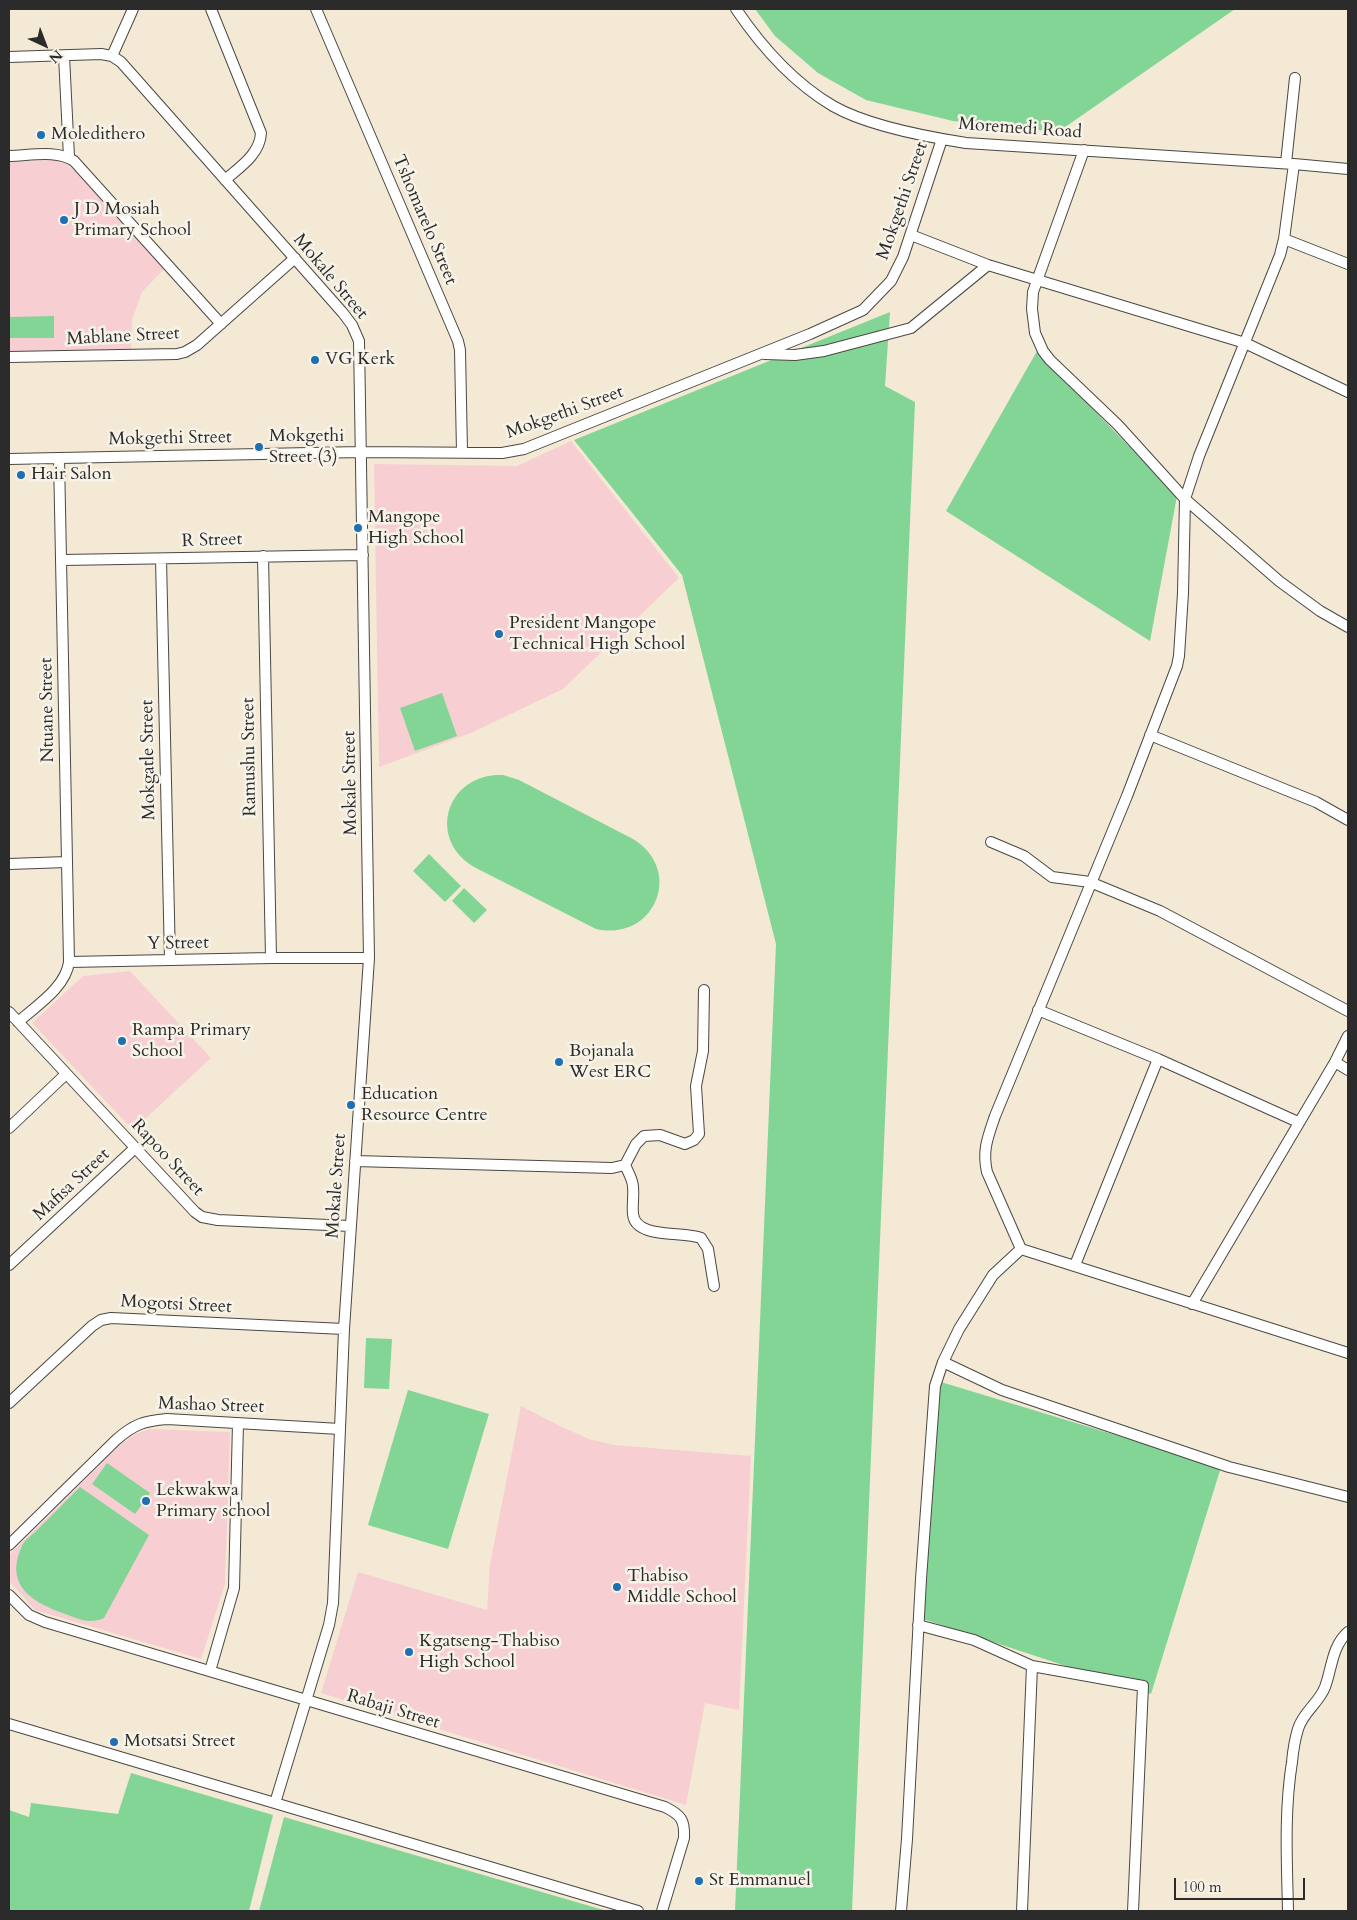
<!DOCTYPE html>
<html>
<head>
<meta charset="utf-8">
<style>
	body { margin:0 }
	#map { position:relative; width:1357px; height:1920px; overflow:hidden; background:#f4e9d5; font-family:Cardo,serif }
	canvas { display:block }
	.frame { position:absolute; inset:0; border:10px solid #2b2b2b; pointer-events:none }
	.north { position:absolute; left:20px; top:20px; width:50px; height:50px; -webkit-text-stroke:4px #f7f3e8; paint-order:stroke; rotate:137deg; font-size:14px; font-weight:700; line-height:20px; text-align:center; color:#2b2b2b }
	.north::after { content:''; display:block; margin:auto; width:18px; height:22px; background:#2b2b2b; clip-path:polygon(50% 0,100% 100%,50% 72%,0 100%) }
	.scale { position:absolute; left:1174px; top:1878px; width:131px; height:22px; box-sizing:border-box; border:2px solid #2b2b2b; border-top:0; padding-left:6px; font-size:15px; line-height:18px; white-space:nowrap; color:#2b2b2b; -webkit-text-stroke:4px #f7f3e8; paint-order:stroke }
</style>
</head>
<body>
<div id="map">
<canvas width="1357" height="1920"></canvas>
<div class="frame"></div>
<div class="north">N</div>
<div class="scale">100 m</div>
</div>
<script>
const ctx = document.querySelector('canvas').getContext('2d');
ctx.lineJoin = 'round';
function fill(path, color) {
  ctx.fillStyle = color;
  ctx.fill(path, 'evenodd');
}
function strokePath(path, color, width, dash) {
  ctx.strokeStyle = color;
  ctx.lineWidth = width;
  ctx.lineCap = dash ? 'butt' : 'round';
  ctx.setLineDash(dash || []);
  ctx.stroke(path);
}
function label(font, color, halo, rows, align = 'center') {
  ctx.font = font + ' Cardo,serif';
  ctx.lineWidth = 5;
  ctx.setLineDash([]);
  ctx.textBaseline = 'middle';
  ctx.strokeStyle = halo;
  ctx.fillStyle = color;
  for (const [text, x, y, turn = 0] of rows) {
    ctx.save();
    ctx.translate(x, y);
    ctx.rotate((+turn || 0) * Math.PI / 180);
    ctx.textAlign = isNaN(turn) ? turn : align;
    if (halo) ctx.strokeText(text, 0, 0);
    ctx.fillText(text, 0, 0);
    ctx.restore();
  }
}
const built = new Path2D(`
	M52,160L65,163L75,171L164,269L142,292L132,320L131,351L9,353V162Z
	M571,441L679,578L563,689L471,733L379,767L374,464L517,466Z
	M130,971L211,1058L133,1130L32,1023L83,976Z
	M521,1406L560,1426L589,1439L614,1445L751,1456L739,1710L705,1703L686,1805L321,1693L358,1572L487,1610L490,1564Z
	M150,1429L230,1432L225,1584L201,1659L35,1610L9,1581V1555L119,1446L135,1434Z`);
const green = new Path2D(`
	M755,9H1235L1058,132L953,121L866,100L818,73L775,36Z
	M890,312L885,386L915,402L852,1911H735L776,944L682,575L574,440Z
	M54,316V338H9V317Z
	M1037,351L1177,496L1150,641L946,511Z
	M442,693L457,736L415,751L400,708Z
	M495,775H503L519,780L633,839C685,871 654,942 596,929L474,867C429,840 444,780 495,775Z
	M429,854L461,886L445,902L413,871Z
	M464,888L487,910L474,923L452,901Z
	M366,1338L392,1339L389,1389L364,1388Z
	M941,1382L1221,1467L1151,1694L923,1619Z
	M408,1390L489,1414L448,1549L368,1525Z
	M107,1463L150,1493L135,1514L92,1484Z
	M80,1487L149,1535L104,1618C91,1624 81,1620 68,1615C36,1604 4,1588 21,1548C23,1541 31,1536 36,1531C51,1516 65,1502 80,1487Z
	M131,1773L273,1815L249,1911H9V1810L29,1817L31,1803L118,1814Z
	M284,1817L607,1911H259Z`);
const minor = new Path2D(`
	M211,9L261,133C260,154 240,167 225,180
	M316,9L458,341L460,350L462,452
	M736,9C761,46 794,83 833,106C866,125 928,137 966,143L1294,164L1348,169
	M64,56L69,157
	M112,56L133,9
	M9,57L101,54L112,56L121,62L343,313L352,325L359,341L369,958L344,1329L333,1603L329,1625L275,1803
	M1084,150L1033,292L1032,309L1035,333L1043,351L1050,360L1118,425L1185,499L1279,581L1320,611L1348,627
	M9,156C28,156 57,149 74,161L221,324
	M1286,163L1295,78
	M1294,164L1284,239L1280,255L1199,456L1185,499L1183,593L1179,656L1177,666L1127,796L995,1116C988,1137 982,1150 987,1172L1021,1249L1348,1353
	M911,235L988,265L1245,343L1348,392
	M1284,239L1348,264
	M765,354L795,355L824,351L911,328L988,265
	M9,357L177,354L185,352L197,345L295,258
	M59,458L69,962
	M9,459L361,452L502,453L524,449L810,334L863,310L891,281L903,257L942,139
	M263,556L271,958
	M161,559L170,960
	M62,560L363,555
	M1150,735L1316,802L1348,820
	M991,842L1024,856L1052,877L1090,882L1160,911L1348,1011
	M9,864L67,862
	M1038,1010L1158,1059L1298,1122
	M9,1012L195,1212L202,1217L218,1220L350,1226
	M18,1022C36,1006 66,987 69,962L271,958H369
	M1335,1062L1348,1070
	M9,1128L66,1074
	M355,1161L612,1168L625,1165L636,1144L644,1136L660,1135L685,1144L694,1140L699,1134L696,1086L703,1051L704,990
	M625,1165C628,1172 633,1180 633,1187C634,1196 632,1205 633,1214C635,1239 682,1231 701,1238L708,1249L714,1286
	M9,1265L135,1148
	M1075,1265L1158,1059
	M1192,1304L1335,1062L1348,1036
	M943,1362L1002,1390L1229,1467L1348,1497
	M9,1403L92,1326L101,1320L111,1318L344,1329
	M9,1545L116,1440C134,1424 144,1421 167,1419L340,1429
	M9,1595L29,1615L45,1622L665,1807C681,1815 685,1820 684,1838L662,1911
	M918,1625L974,1640L1032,1666L1143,1686L1133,1911
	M210,1671L234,1588L238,1423
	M9,1724L638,1911
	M901,1911L907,1839L921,1579L935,1386L943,1362L959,1329L993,1275L1021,1249
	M1022,1911L1032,1666
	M1288,1911C1287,1862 1284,1812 1292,1762C1293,1751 1295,1739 1298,1729C1303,1712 1319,1703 1325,1687C1332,1668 1332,1646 1348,1632`);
const markers = [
	[41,135,5,"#1f6fb2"],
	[64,220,5,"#1f6fb2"],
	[315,360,5,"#1f6fb2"],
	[259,447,5,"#1f6fb2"],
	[21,475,5,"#1f6fb2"],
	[358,528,5,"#1f6fb2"],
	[499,634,5,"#1f6fb2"],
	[122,1041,5,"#1f6fb2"],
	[559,1062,5,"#1f6fb2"],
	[351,1105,5,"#1f6fb2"],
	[146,1501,5,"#1f6fb2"],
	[617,1587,5,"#1f6fb2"],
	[409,1652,5,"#1f6fb2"],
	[114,1742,5,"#1f6fb2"],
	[699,1881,5,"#1f6fb2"]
];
const streetNames = [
	["Moremedi Road",1020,129,4],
	["Mokgethi Street",903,201,-71],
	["Tshomarelo Street",424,220,67],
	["Mokale Street",330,277,50],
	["Mablane Street",123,337,-3],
	["Mokgethi Street",565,413,-20],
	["Mokgethi Street",170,439,-1],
	["R Street",212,541,-2],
	["Ntuane Street",48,710,-91],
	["Ramushu Street",250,757,-91],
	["Mokgatle Street",149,760,-91],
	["Mokale Street",351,783,-91],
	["Y Street",178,944,-1],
	["Rapoo Street",167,1158,47],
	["Mafisa Street",72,1185,-43],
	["Mokale Street",337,1186,-86],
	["Mogotsi Street",176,1305,3],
	["Mashao Street",211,1406,2],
	["Rabaji Street",393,1710,17]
];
const poiNames = [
	["Moledithero",51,135],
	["J D Mosiah",74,210],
	["Primary School",74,231],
	["VG Kerk",325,360],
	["Mokgethi",269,437],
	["Street (3)",269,458],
	["Hair Salon",31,475],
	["Mangope",368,518],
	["High School",368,539],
	["President Mangope",509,624],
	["Technical High School",509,645],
	["Rampa Primary",132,1031],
	["School",132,1052],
	["Bojanala",569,1052],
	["West ERC",569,1073],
	["Education",361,1095],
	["Resource Centre",361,1116],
	["Lekwakwa",156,1491],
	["Primary school",156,1512],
	["Thabiso",627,1577],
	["Middle School",627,1598],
	["Kgatseng-Thabiso",419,1642],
	["High School",419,1663],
	["Motsatsi Street",124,1742],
	["St Emmanuel",709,1881]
];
fill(built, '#f7cfd3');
fill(green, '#83d596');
strokePath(minor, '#494844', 12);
strokePath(minor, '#fff', 10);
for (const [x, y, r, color] of markers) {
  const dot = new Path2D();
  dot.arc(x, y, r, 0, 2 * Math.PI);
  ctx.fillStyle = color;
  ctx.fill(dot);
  strokePath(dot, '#f7f3e8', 2);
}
label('18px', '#2b2b2b', '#f7f3e8', streetNames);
label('18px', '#2b2b2b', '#f7f3e8', poiNames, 'left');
</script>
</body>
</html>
